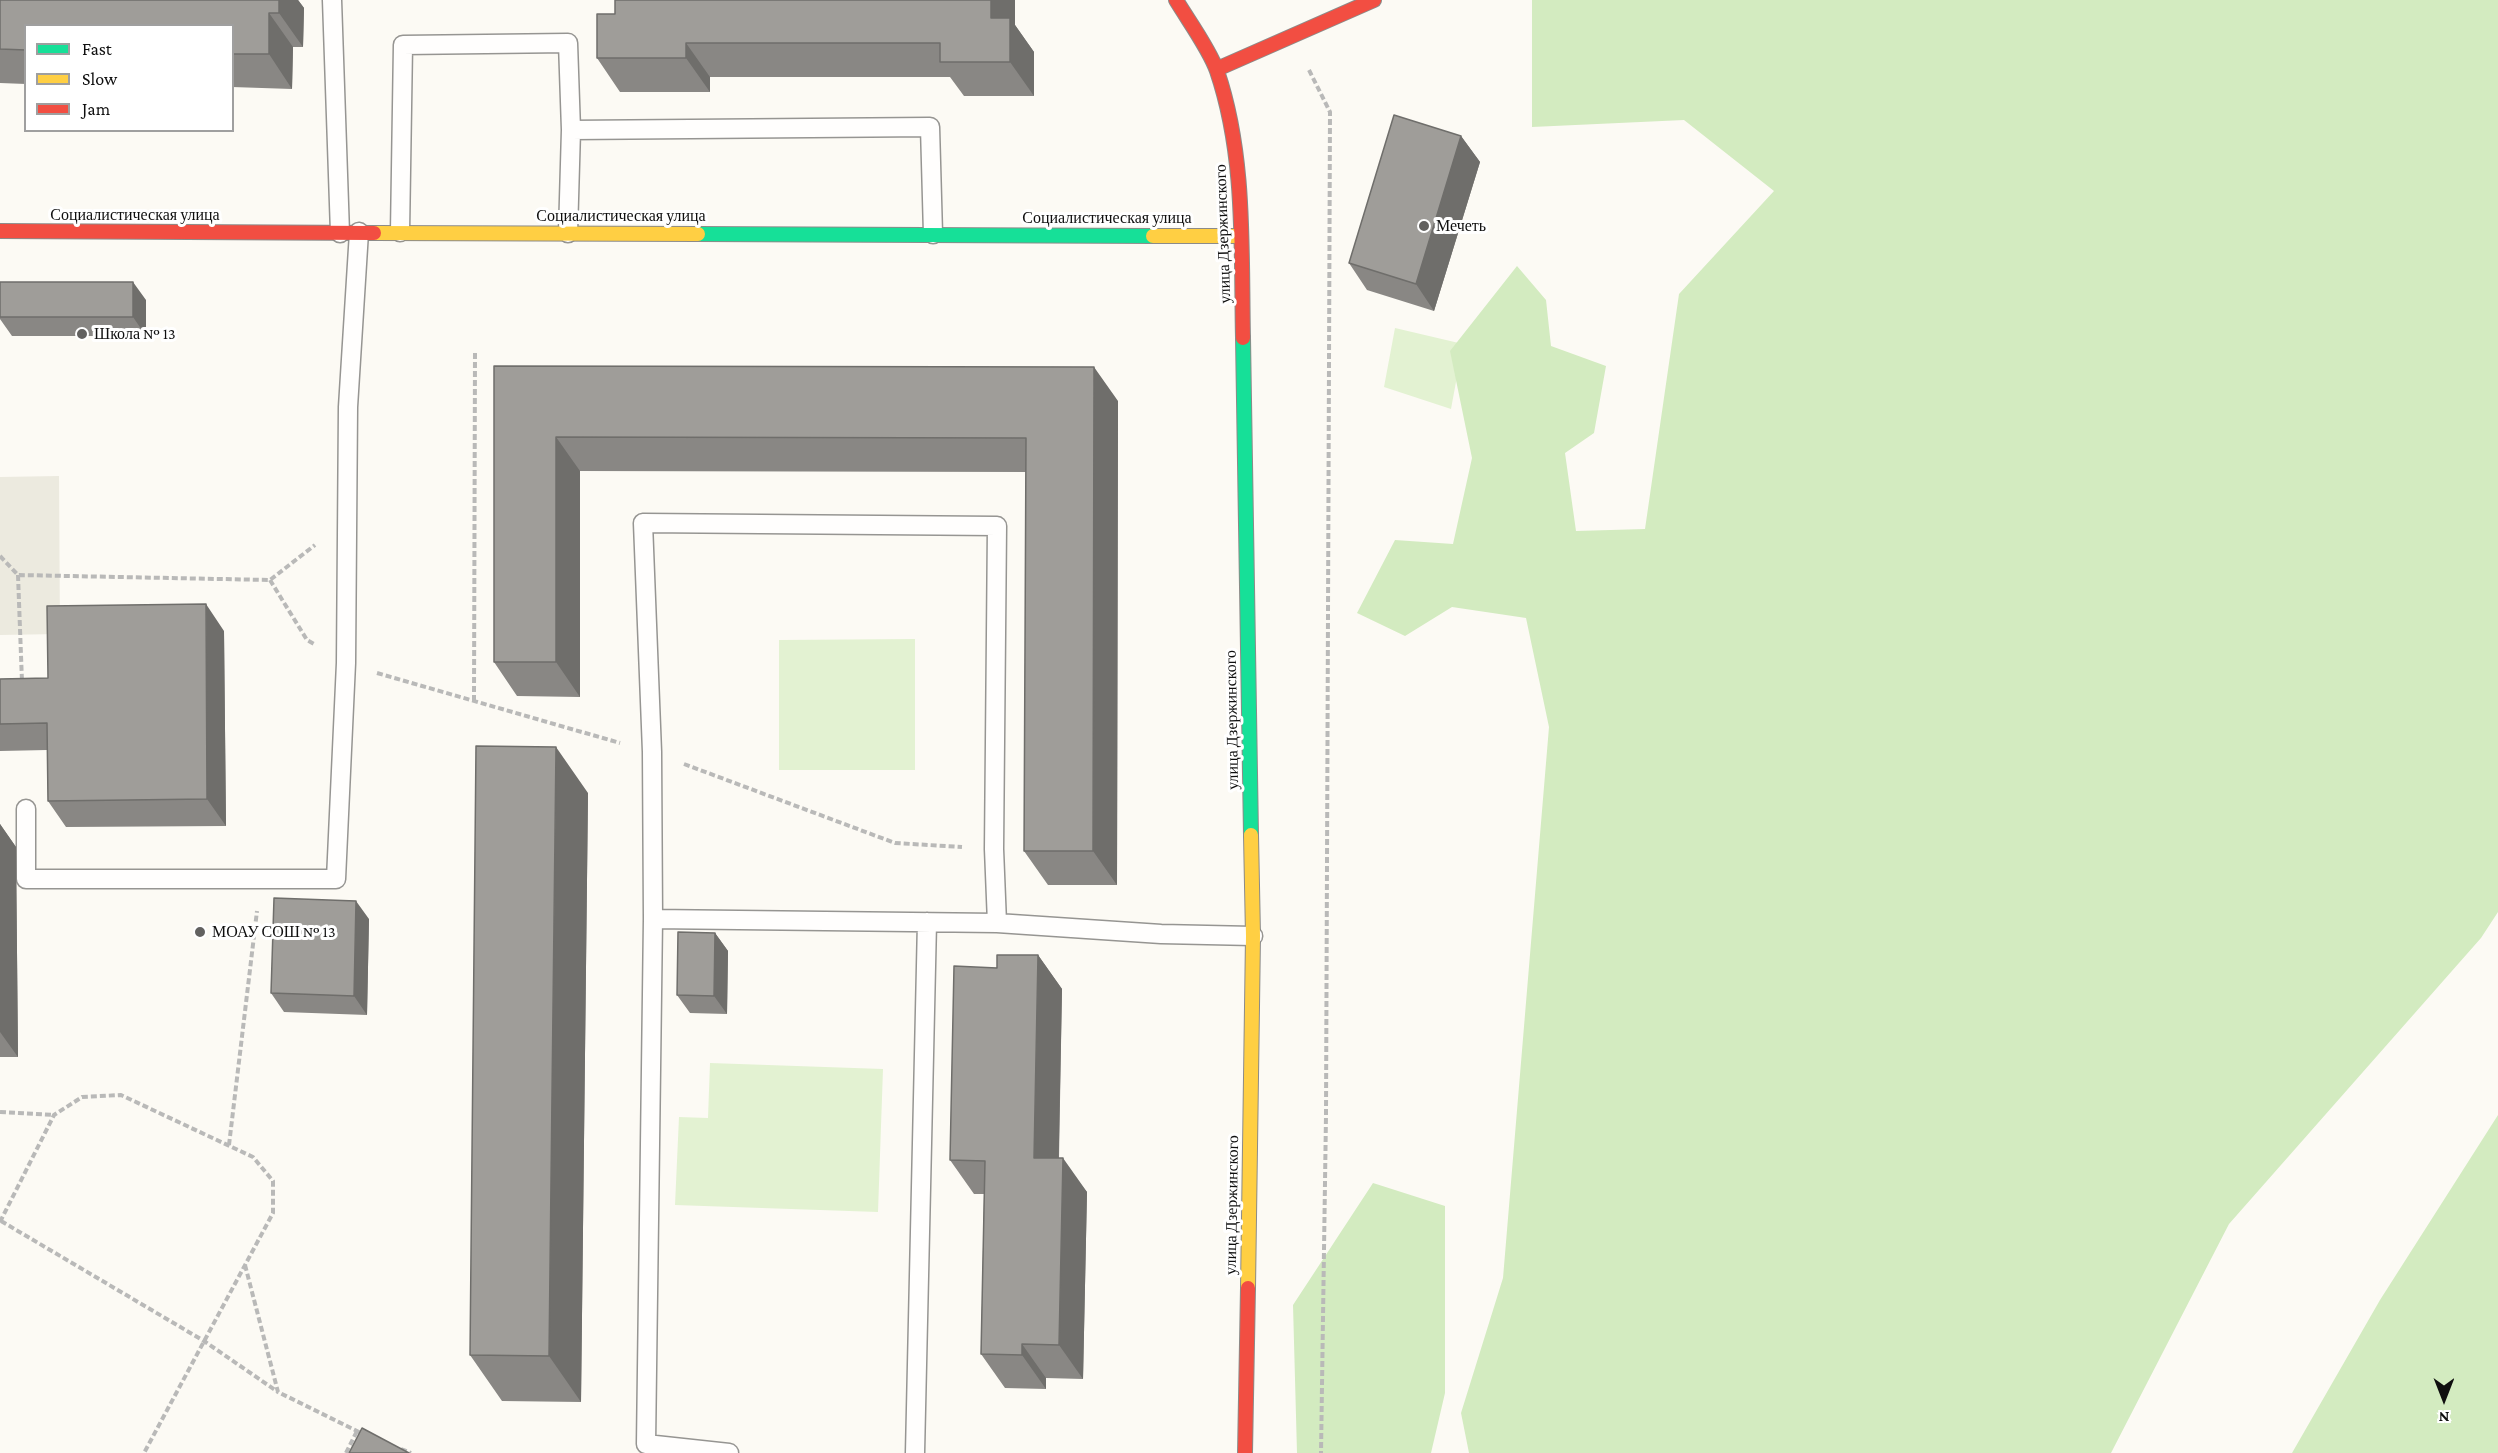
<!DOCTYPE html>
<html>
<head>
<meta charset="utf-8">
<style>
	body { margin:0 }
	#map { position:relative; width:2498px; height:1453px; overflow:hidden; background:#fcfaf4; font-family:"Crimson Pro",serif }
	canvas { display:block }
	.legend { position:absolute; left:24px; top:24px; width:210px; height:108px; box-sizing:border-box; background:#fff; border:2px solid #9f9f9f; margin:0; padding:8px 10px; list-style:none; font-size:18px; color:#0f0f0f }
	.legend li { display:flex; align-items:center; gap:12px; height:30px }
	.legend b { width:30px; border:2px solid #9f9f9f }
	.north { position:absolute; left:2414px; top:1369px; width:60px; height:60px; -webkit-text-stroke:4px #fff; paint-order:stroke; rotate:180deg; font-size:16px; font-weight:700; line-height:24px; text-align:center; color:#0f0f0f }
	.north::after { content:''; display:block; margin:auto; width:21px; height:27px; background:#0f0f0f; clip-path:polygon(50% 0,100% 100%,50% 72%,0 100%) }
</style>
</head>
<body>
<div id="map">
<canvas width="2498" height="1453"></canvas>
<ul class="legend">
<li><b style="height:8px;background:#16e098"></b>Fast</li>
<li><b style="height:8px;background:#ffcf43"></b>Slow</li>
<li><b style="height:8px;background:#f24e42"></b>Jam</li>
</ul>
<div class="north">N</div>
</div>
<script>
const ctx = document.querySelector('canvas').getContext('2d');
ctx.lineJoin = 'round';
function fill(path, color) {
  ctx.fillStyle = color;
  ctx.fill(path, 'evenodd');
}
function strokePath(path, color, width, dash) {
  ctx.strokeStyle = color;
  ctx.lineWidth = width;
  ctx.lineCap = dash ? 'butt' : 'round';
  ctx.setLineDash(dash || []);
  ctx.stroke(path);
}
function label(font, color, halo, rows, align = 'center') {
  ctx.font = font + ' "Crimson Pro",serif';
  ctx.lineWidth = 6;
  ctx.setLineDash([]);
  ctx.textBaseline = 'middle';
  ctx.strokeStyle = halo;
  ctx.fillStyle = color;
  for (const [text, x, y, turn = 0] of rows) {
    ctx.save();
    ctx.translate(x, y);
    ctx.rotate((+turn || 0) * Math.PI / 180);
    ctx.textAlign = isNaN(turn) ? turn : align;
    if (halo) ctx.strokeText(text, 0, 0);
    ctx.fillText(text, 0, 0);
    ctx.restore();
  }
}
const green = new Path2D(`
	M1395,328L1463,344L1451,409L1384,387Z
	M915,639V770H779V640Z
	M710,1063L883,1069L878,1212L675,1205L679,1117L708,1118Z`);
const forest = new Path2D(`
	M1532,0H2498V912L2481,938L2229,1224L2111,1453H1469L1461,1413L1503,1278L1549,727L1526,618L1452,607L1405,636L1357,613L1395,540L1453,544L1472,458L1450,351L1517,266L1546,300L1551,346L1606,366L1594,433L1565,453L1576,531L1645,529L1679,294L1774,191L1684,120L1532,127Z
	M2498,1115V1453H2292L2380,1300Z
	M1373,1183L1445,1206V1393L1431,1453H1297L1293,1305Z`);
const plaza = new Path2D(`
	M59,476L60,634L0,635V477Z`);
const path = new Path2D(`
	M1309,70L1330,112L1326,1115L1321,1453
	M0,556L18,575L270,580L315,545
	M18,575L22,682
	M270,580L307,640L316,645
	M377,673L620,743
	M474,701L475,353
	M684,764L895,843L962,847
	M0,1112L54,1115
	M229,1145L257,911
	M1,1221L204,1341L278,1392
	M0,1222L54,1115L82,1097L121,1095L253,1157L273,1181V1213L144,1453
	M245,1265L278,1392L363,1434
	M401,1449L411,1453
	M346,1453L357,1431`);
const lane = new Path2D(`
	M332,0L340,233
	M571,130L930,127L933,234
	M400,232L403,45L568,43L571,130L568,233
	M26,809V879H336L346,663L348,407L359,232
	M653,919L997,923
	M729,1453L646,1444L653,919L652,752L643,523L997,526L994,849L997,923L1161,934L1253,936
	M915,1453L927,922`);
const fast = new Path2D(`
	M698,234L1153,236
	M1243,338L1251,835`);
const slow = new Path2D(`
	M374,233L698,234
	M1153,236H1241
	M1248,1288L1253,936L1251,835`);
const jam = new Path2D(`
	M1176,0C1188,20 1210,50 1217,71C1246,156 1241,249 1243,338
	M1217,69L1374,0
	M0,231L374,233
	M1245,1453L1248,1288`);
const wall = new Path2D(`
	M0,0H298L304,8L303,47H293L292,89L232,87V26H26V84L0,83Z
	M1015,0V25L1034,52V96H964L950,77H710V92H620L597,58L615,14Z
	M1461,136L1480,162L1434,311L1367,290L1349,263Z
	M0,282L146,300V336H12L0,319Z
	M494,366L1118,401L1117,885H1048L1024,851L1026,472L580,471V697L517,696L494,662Z
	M224,631L226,826L66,827L48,801L47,750L0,751V679L48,678Z
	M588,793L581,1402L502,1401L470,1355Z
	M0,824L16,847L18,1057H0Z
	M369,919L367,1015L284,1012L271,993Z
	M715,933L728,951L727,1014L690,1013L677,995Z
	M1038,955L1062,989L1059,1158L1087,1192L1083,1379L1046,1378V1389L1005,1388L981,1354L984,1194H974L950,1160L997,968Z`);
const shadedWall = new Path2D(`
	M279,0H298L304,8L303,47L279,13Z
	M991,0H1015V25L1034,52V96L1010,62L991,18Z
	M269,13L293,47L292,89L269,54Z
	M686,43L710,77V92L686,58Z
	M1461,136L1480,162L1434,311L1416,284Z
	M133,282L146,300V336L133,317Z
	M1094,367L1118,401L1117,885L1093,851Z
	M556,437L580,471V697L556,662Z
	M206,604L224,631L226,826L207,799Z
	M556,747L588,793L581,1402L549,1356Z
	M0,824L16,847L18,1057L0,1032Z
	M356,901L369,919L367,1015L354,996Z
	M715,933L728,951L727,1014L714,996Z
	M1038,955L1062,989L1058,1192L1034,1158Z
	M1063,1158L1087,1192L1083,1379L1059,1345Z
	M1022,1344L1046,1378V1389L1022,1355Z`);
const building = new Path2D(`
	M0,0H279V13H269V54H232V26H26V50L0,49Z
	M615,0H991V18H1010V62H940V43H686V58H597V14H615Z
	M1394,115L1461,136L1416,284L1349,263Z
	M0,282H133V317H0Z
	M494,366L1094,367L1093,851H1024L1026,438L556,437V662H494Z
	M206,604L207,799L48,801L47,723L0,724V679L48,678L47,606Z
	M476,746L556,747L549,1356L470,1355Z
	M274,898L356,901L354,996L271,993Z
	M678,932L715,933L714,996L677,995Z
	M997,955H1038L1034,1158H1063L1059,1345L1022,1344V1355L981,1354L985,1161L950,1160L954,966L997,968Z
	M362,1428L409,1453H349Z`);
const markers = [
	[1424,226,6,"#62615f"],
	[82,334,6,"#62615f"],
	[200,932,6,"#62615f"]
];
const streetNames = [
	["Социалистическая улица",135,215],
	["Социалистическая улица",621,216],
	["Социалистическая улица",1107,218],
	["улица Дзержинского",1223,234,-92],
	["улица Дзержинского",1232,720,-91],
	["улица Дзержинского",1232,1205,-89]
];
const poiNames = [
	["Мечеть",1436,226],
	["Школа № 13",94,334],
	["МОАУ СОШ № 13",212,932]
];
fill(green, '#e3f2d2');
fill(forest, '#d3ebc0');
fill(plaza, '#eceadf');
strokePath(lane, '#969592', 21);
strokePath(fast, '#8c8b89', 16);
strokePath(slow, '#8c8b89', 16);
strokePath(jam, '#8c8b89', 16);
strokePath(path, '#b9b9b8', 4, [6, 3]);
strokePath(lane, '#fffefd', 18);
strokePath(fast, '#16e098', 14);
strokePath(slow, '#ffcf43', 14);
strokePath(jam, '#f24e42', 14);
fill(wall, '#898784');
fill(shadedWall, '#6f6e6b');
fill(building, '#9f9d99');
strokePath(building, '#6f6e6b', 1.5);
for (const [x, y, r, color] of markers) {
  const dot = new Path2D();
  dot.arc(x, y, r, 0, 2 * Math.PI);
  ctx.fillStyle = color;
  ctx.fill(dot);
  strokePath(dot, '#fff', 2);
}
label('16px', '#0f0f0f', '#fff', streetNames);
label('16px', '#0f0f0f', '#fff', poiNames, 'left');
</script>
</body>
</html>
